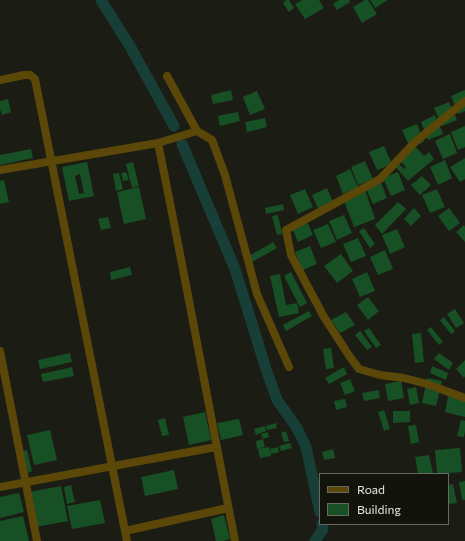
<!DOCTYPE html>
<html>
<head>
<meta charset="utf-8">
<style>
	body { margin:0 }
	#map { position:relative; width:465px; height:541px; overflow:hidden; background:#1b1d14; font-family:Commissioner,sans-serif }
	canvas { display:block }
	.legend { position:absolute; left:319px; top:473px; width:130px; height:52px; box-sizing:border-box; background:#12140c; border:1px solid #666861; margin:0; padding:5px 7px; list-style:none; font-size:12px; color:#e5e6e0 }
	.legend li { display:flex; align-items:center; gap:8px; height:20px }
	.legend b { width:20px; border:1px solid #666861 }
</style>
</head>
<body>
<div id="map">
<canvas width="465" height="541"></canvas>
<ul class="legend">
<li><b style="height:5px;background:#5b4707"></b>Road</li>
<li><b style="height:11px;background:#175024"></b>Building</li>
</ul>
</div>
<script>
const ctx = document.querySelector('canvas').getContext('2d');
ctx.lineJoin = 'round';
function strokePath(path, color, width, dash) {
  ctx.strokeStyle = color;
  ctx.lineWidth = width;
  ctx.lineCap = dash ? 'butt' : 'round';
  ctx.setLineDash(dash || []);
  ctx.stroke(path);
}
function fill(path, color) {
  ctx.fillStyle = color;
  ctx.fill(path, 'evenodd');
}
const canal = new Path2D(`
	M101,0L131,48L174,126
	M182,144L235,269L266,369L277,400L297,428L306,447L320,512
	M315,541L323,529L322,524`);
const building = new Path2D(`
	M286,0H289L294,8L289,12L283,3Z
	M302,0H319L324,8L305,19L295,4Z
	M339,0H349L350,2L337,10L333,4Z
	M365,0H368L377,14L362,23L353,7Z
	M370,0H388L375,8Z
	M231,90L233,100L213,104L211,95Z
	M465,90V111L458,114L451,96Z
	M257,91L265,109L250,115L243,97Z
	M8,99L11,112L2,115L0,109V101Z
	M449,102L457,120L442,126L434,108Z
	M238,112L240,121L220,126L218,116Z
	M435,115L443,134L428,140L421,122Z
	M265,118L267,127L247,132L245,122Z
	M417,124L424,142L410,148L402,130Z
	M465,126V147L458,150L451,132Z
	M450,134L457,153L443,159L435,141Z
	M384,146L392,164L377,170L369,152Z
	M415,146L424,156L429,152L434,159L408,181L394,165L397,162L404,169L406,167L399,160Z
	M31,149L33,158L0,165V155Z
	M465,158V179L460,182L450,167Z
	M445,160L452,178L438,185L430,167Z
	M365,161L373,179L358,185L351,167Z
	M87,162L94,196L69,201L62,167ZM80,174L84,193L79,194L75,176Z
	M133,162L139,186L132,188L126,164Z
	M350,169L358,187L343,194L336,176Z
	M126,172L129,180L123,181L121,173Z
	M398,172L405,190L391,196L383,178Z
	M119,173L123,189L116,191L113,174Z
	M422,176L431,185L420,195L411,185Z
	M4,180L9,202L0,204V181Z
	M380,180L387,198L373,204L365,186Z
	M139,187L146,219L124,224L117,192Z
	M327,188L335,207L320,213L312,195Z
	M305,189L313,207L298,214L290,195Z
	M437,189L445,207L430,213L422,195Z
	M365,190L375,219L354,227L343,198Z
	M398,202L406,209L382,234L375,225Z
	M283,204L284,210L266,214L265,208Z
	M414,208L421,216L411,226L404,219Z
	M449,208L460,223L449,231L438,216Z
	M278,215L282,234L277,235L272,216Z
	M344,215L352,233L337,240L329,221Z
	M108,217L111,228L101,230L98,219Z
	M305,217L313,235L298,242L290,223Z
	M328,224L336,242L321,248L313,230Z
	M464,225L465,227V242L456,232Z
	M364,228L375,244L370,248L359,231Z
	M397,229L405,247L390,254L382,235Z
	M358,238L366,256L351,262L343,244Z
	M273,242L277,248L252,262L249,256Z
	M310,246L317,264L303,270L295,252Z
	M385,250L393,269L378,275L370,257Z
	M341,254L353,271L337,283L324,266Z
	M130,267L132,275L111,280L110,272Z
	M291,272L307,303L300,307L284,276Z
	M367,272L375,291L360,297L352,279Z
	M280,274L286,305L297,303L299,313L279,317L270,276Z
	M368,297L379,311L368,320L357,305Z
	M455,309L464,323L456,328L447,314Z
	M309,311L312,316L286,331L283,325Z
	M346,312L355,325L340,333L331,320Z
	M444,317L455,331L451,334L440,320Z
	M431,327L443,342L439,345L427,330Z
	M369,328L381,345L376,348L364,331Z
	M360,331L372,347L367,350L355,335Z
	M421,333L424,362L415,363L412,334Z
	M331,348L334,368L326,369L323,349Z
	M70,353L72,362L40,369L38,360Z
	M439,353L453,363L449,370L434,359Z
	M465,360V376L464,378L456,369Z
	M432,366L448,373L446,380L430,373Z
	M72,367L74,376L43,382L41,374Z
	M344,367L347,374L329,384L325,378Z
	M427,378L442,381L436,406L422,403Z
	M350,379L355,391L345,395L340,383Z
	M401,381L404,398L388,401L385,384Z
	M416,387L419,403L410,405L407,389Z
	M379,390L380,398L364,401L362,393Z
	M448,396L465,400V417L445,412Z
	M345,399L347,407L336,410L334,401Z
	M384,410L390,429L384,431L378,412Z
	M393,411H410V422L393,423Z
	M205,412L211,440L189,445L183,417Z
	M165,418L169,435L162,436L158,420Z
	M239,419L243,435L221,440L217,423Z
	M461,420L465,421V431L464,437L457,436Z
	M276,423L277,428L267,430L266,426Z
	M416,425L419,442L411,444L408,426Z
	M265,426L266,431L256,435L254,429Z
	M50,430L57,460L34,465L27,435Z
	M286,431L289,441L284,442L281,433Z
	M268,432L269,437L263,439L261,434Z
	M263,439L265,447L257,449L256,441Z
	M290,443L292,448L281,451L279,446Z
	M269,447L271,456L260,458L258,449Z
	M278,447L279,452L271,454L270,449Z
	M460,448L462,472L437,474L435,450Z
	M333,449L335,458L324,460L322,452Z
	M27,450L32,471L28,473L22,451Z
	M429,455L433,473L418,474L415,457Z
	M174,470L178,489L145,496L141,477Z
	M465,481V500H462L459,482Z
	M453,484L457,503L448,504V485Z
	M71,485L75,502L67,504L64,487Z
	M61,486L68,521L36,527L29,492Z
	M19,493L24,512L0,518V497Z
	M100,500L105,523L72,529L67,506Z
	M224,515L230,539L223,541H216L211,519Z
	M23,516L29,541H0V521Z`);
const minor = new Path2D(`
	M167,76L197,131L212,140L225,175L257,294L289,367
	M0,80L24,75H30L35,79L127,541
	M465,101L415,142L380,179L286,230L291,255L324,317L350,357L359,369L380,375L404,378L427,384L465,398
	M158,143C185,275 209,408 235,541
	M0,170L158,143L197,131
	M0,351L37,541
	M0,487L216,447
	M125,531L228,508`);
strokePath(canal, '#183f37', 11);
fill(building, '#175024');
strokePath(minor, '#5b4707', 8);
</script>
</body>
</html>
